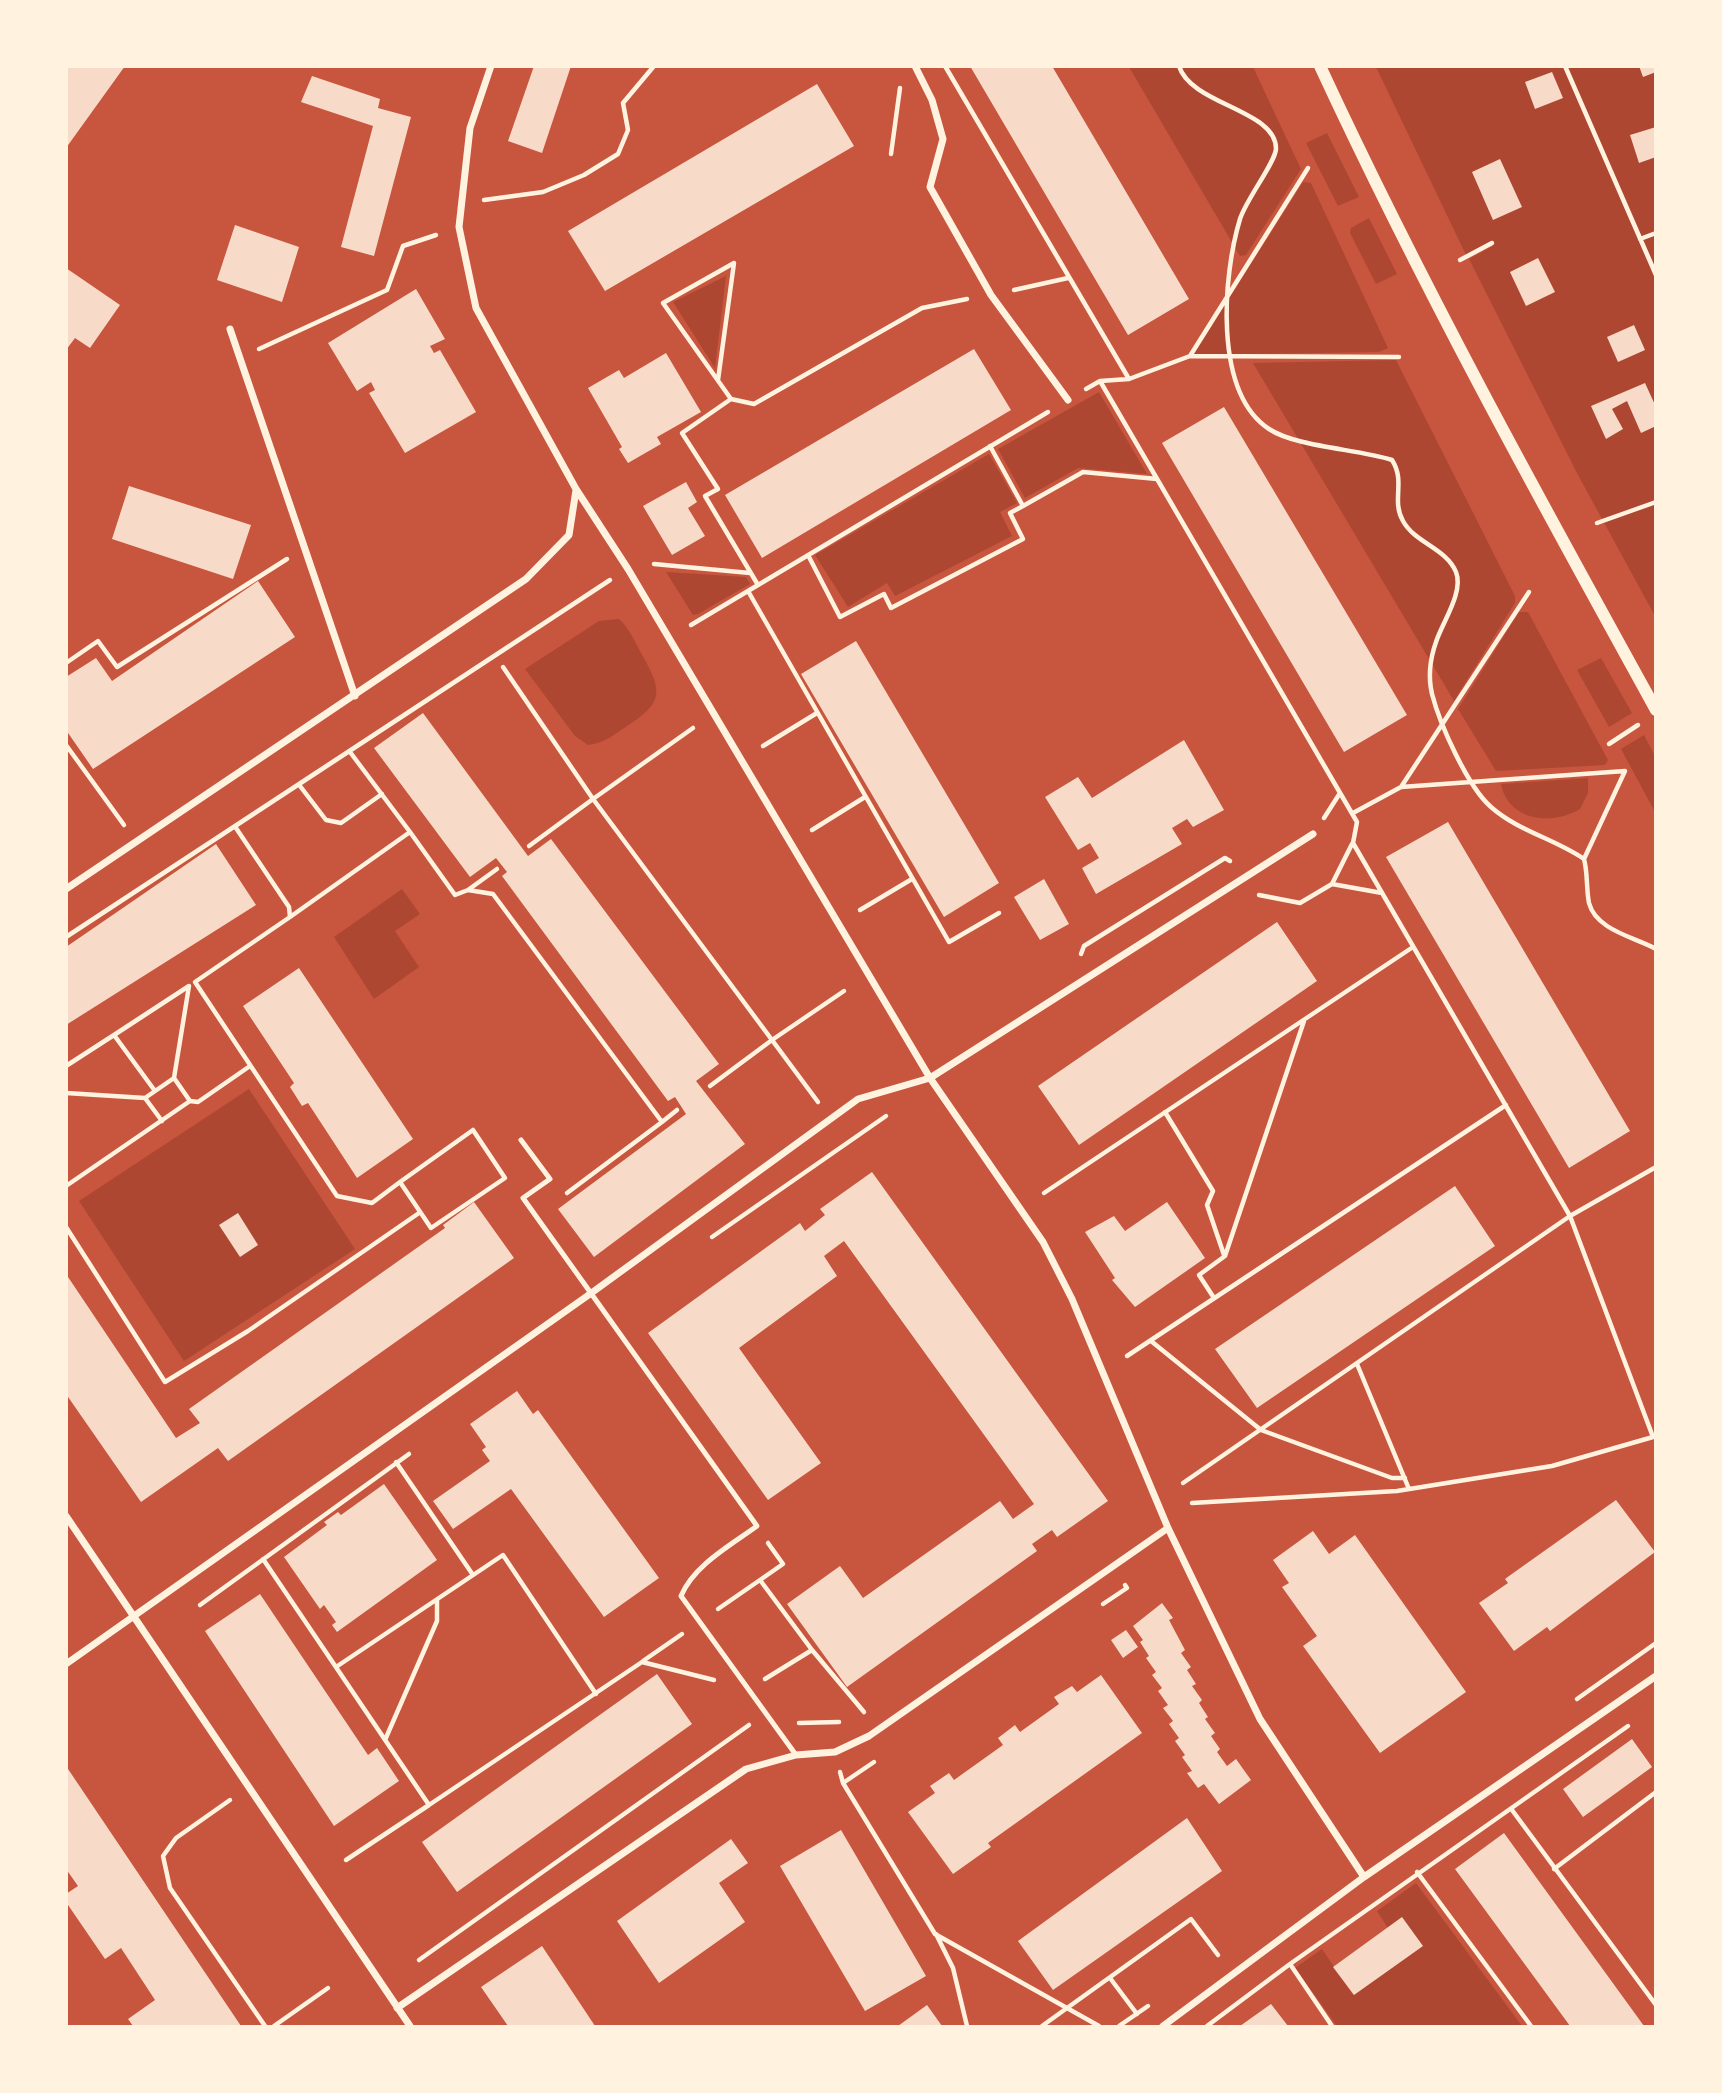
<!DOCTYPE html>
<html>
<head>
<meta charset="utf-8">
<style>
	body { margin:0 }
	#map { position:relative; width:1722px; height:2093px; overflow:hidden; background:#c8553d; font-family:Poppins,sans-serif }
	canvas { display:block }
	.frame { position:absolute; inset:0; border:68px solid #fff3e0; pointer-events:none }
</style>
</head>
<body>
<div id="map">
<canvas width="1722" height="2093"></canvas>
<div class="frame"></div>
</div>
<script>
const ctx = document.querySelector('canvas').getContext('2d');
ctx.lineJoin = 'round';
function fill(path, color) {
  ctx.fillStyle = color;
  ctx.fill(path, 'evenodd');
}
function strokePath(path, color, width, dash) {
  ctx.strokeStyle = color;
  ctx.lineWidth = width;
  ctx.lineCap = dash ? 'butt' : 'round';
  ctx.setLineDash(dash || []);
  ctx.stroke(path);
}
const green = new Path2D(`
	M1129,67H1253L1301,169L1246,255L1240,256Z
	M1376,67H1655V616L1578,475L1469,259L1493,246L1491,241L1466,255Z
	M1327,133L1359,197L1338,206L1306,143Z
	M1303,182L1311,183L1388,348L1379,352L1193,355Z
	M1369,218L1397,274L1376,284L1350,233L1351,228Z
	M726,276L715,368L673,302Z
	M1396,360L1515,596V603L1454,701L1253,363Z
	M1099,392L1147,474L1078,468L1025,498L998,449Z
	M989,454L1017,503L1000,512L1012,536L895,596L887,583L848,607L815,555Z
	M666,572L746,577L750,584L698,614L693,615Z
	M1519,612H1528L1608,760L1605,765L1496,771L1458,709Z
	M619,619C629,628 634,640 640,651C661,689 667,701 627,726C614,735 604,743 588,745L575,736L525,669L599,621Z
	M1601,658L1632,713L1609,727L1577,670Z
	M1644,735L1655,756V812L1621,749Z
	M1588,778V793L1580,809C1552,826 1508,821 1501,784Z
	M402,889L420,914L395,931L419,967L374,999L334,937Z
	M249,1089L355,1249L184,1361L79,1201Z
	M1416,1883L1522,2026H1337L1295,1968L1322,1949L1353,1995L1422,1946L1388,1928L1377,1911Z`);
const building = new Path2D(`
	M66,66H125L66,148Z
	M534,66H571L542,153L508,141Z
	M970,66H1052L1189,299L1128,335Z
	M1639,66H1656V72L1643,77Z
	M1552,72L1563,98L1535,109L1525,82Z
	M312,76L380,99L378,108L411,117L374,256L341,247L373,126L301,102Z
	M817,84L854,146L605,291L568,231Z
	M1656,127V157L1639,163L1630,135Z
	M1500,159L1522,207L1493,220L1472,172Z
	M235,225L299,247L282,302L217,280Z
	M1538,258L1555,292L1526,306L1510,272Z
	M66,268L120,305L90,348L75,338L66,350Z
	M416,289L445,339L430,346L434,353L440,350L476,412L405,453L369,393L375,390L371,382L357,391L328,343Z
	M1634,325L1645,350L1618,362L1607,337Z
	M974,349L1011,410L762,558L725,495Z
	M666,353L701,412L657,437L661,444L628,463L619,449L622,447L588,388L619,370L624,378Z
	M1645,383L1656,407V426L1641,433L1627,401L1612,409L1623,429L1606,439L1591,406Z
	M1224,407L1407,715L1344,752L1162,443Z
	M686,482L697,502L688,508L705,536L672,555L643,506Z
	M129,486L251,525L233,579L112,539Z
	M258,581L295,637L93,769L66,730V677L96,658L112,681Z
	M856,641L999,883L944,917L801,674Z
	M423,713L528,856L551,839L719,1064L696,1081L745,1144L594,1257L558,1209L686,1114L675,1097L668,1101L502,876L507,872L496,858L470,877L374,748Z
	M1184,740L1224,810L1193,827L1187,819L1172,828L1182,844L1096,894L1082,868L1099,858L1090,843L1078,850L1045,797L1078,777L1092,798Z
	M1448,822L1630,1131L1569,1168L1386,857Z
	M216,844L256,905L66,1025V947Z
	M1044,879L1069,924L1040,940L1014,897Z
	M1277,922L1317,981L1079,1145L1038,1086Z
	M299,968L413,1139L357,1178L308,1103L302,1106L290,1087L294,1083L243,1006Z
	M872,1172L1108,1501L1057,1537L1052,1530L1032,1544L1037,1551L847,1687L787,1604L840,1566L863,1598L1000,1501L1013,1519L1034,1504L844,1241L824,1256L837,1276L739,1348L821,1463L768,1500L648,1333L800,1223L805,1231L825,1215L820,1209Z
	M1455,1186L1495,1246L1257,1408L1215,1349Z
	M474,1202L514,1258L228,1461L218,1448L141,1502L66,1394V1274L176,1438L200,1423L189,1409L445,1228L443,1225Z
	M1167,1202L1205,1258L1135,1307L1112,1280L1115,1278L1085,1232L1114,1216L1125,1231Z
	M238,1213L258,1245L240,1257L219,1225Z
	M517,1391L533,1414L538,1410L659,1578L604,1617L511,1489L453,1529L433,1501L490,1461L482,1450L486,1447L470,1424Z
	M384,1484L437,1560L337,1632L332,1625L336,1622L324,1605L320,1609L284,1557L327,1525L324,1522L338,1512L341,1515Z
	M1616,1500L1655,1552L1550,1631L1547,1627L1514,1651L1479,1603L1508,1583L1505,1579L1509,1576Z
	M1313,1531L1329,1554L1355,1535L1466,1692L1380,1753L1303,1646L1317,1636L1282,1587L1289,1583L1273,1560Z
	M260,1594L368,1755L377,1748L399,1781L334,1826L205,1631Z
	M1162,1603L1173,1618L1169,1620L1185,1650L1181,1653L1191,1667L1187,1670L1196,1684L1192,1686L1202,1700L1199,1703L1208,1717L1205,1719L1215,1733L1211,1736L1220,1749L1217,1752L1227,1766L1236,1759L1251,1780L1219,1804L1204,1784L1198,1788L1187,1773L1192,1771L1182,1757L1185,1755L1175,1741L1179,1738L1169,1724L1173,1721L1163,1708L1168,1705L1158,1691L1162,1688L1152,1675L1156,1672L1146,1658L1149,1656L1140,1642L1143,1640L1133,1626Z
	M1126,1630L1138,1647L1123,1658L1111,1640Z
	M657,1674L692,1724L457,1892L422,1842Z
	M1101,1675L1142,1733L988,1843L991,1847L953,1874L908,1812L935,1793L930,1786L949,1773L954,1780L1003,1745L998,1738L1015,1725L1020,1732L1059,1704L1054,1697L1072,1686L1077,1692Z
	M1632,1739L1652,1767L1583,1817L1563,1789Z
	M66,1766L241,2026H133L128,2019L155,2000L121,1948L105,1959L66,1902V1894L78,1886L66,1869Z
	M1187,1818L1222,1871L1053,1990L1018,1941Z
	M841,1830L926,1976L865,2011L780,1866Z
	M1504,1833L1644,2026H1570L1455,1869Z
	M731,1839L748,1863L719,1883L745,1922L659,1983L617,1921Z
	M1402,1917L1423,1946L1354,1995L1333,1967Z
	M542,1946L595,2026H508L481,1987Z
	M1271,2004L1288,2026H1240Z
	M927,2005L942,2026H898Z`);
const path = new Path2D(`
	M945,66L1129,379L1100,381L1086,389
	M1179,66C1191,105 1277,110 1276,149C1275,163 1247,198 1240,219C1223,275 1213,392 1269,429C1296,447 1358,449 1392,460C1406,482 1391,500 1403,521C1415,543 1446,548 1456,572C1464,592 1442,623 1436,642C1430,659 1428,677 1432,694C1440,725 1468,787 1491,807C1518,831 1555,839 1584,859C1588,874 1586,888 1589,903C1596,930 1634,937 1656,949
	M1565,66L1656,275
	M891,154L900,88
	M484,200L543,192L584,175L618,154L628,130L623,103L654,66
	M1640,239L1656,233
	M1460,260L1492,243
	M1014,290L1068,278
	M259,349L387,290L403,246L436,235
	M1190,356L1399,357
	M1129,379L1190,356L1308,168
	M718,380L734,263L663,303L731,399L682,433L718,489L705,496L758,585
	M1100,381L1357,822L1353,843L1570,1216L1183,1483
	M731,399L754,404L922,308L967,299
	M990,446L1023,506L1083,472L1157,479
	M1597,523L1656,502
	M808,555L840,617L884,594L891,608L1023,539L1010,513L1023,506
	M654,564L750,573
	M748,591L949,942L999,913
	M691,625L1048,412
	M66,663L98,641L117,667L287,559
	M503,667L593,799L529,846
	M693,728L593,799L772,1040L710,1086
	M1609,744L1638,725
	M66,745L124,825
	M763,746L817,713
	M300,786L326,820L341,823L382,794
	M1401,787L1529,592
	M1353,813L1401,787L1625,771L1584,859
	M1324,818L1340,793
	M236,828L289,907L290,917L195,982L337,1196L372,1203L400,1182
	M812,830L865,797
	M410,832L455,895L468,890L493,894L662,1122L567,1193
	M1332,884L1382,893
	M468,890L497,869
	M1259,895L1300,903L1332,884L1352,844
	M860,910L912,879
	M290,917L410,832L350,752
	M66,937L610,580
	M1081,954L1084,946L1225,858L1230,861
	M66,1066L114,1035
	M174,1078L189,986
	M155,1091L114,1035L189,986
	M66,1093L145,1098
	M190,1101L198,1102L250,1066
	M818,1102L772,1040L844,991
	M1165,1112L1213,1191L1207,1205L1224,1255
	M662,1122L677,1110
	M473,1130L505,1178L431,1228L400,1182Z
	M66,1186L190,1101L174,1078L145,1098L162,1121
	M1044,1193L1413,947
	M66,1227L165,1382L248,1331L419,1213
	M712,1237L886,1116
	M1214,1298L1199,1275L1225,1256L1304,1021
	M1151,1341L1261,1430L1392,1478H1405
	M1127,1356L1506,1105
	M1357,1364L1409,1489
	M396,1462L473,1575
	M1192,1503L1397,1491L1552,1466L1653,1437L1570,1216L1656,1167
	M263,1559L429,1805L346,1860
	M760,1580L783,1564L768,1543
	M1103,1604L1127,1588L1125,1585
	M200,1605L409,1454
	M718,1609L760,1580L812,1650
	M643,1661L682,1634
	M336,1667L503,1555L596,1694
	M765,1679L812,1650L864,1712
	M1577,1699L1656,1643
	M799,1723L839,1722
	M385,1740L437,1621V1600
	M840,1772L843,1783L935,1934L1099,2026
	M843,1783L874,1762
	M230,1800L176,1838L163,1856L170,1888L265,2026
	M429,1805L642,1662L714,1680
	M1512,1810L1656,2005
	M1554,1869L1656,1792
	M1417,1872L1531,2026
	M936,1934L953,1968L967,2026
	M419,1960L749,1725
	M1290,1964L1332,2026
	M1110,1978L1137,2014
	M274,2026L328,1988
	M1042,2026L1191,1919L1218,1955
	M1119,2026L1148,2006
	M1207,2026L1290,1964L1628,1726`);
const service = new Path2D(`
	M521,1140L550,1179L523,1198L757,1526C731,1545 694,1565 681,1596L796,1755`);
const minor = new Path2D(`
	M491,66L470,128L459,227L476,308L576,489L628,569L930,1078L1043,1242L1072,1299L1168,1528L1260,1719L1364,1877
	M915,66L932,100L943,139L930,187L991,295L1068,400
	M230,329L355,696
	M66,889L526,579L569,535L576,490
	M66,1516L410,2026
	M66,1664L590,1294L858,1099L930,1078L1313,834
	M397,2008L746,1769L796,1755L835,1752L869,1736L1168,1528
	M1163,2026L1364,1877L1656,1676`);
const tertiary = new Path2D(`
	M1320,66C1422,286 1539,498 1656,710`);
fill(green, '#ae4732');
fill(building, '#f7dbc8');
strokePath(path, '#fff3e0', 4.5);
strokePath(service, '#fff3e0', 5);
strokePath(minor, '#fff3e0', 7);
strokePath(tertiary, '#fff3e0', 12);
</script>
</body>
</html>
